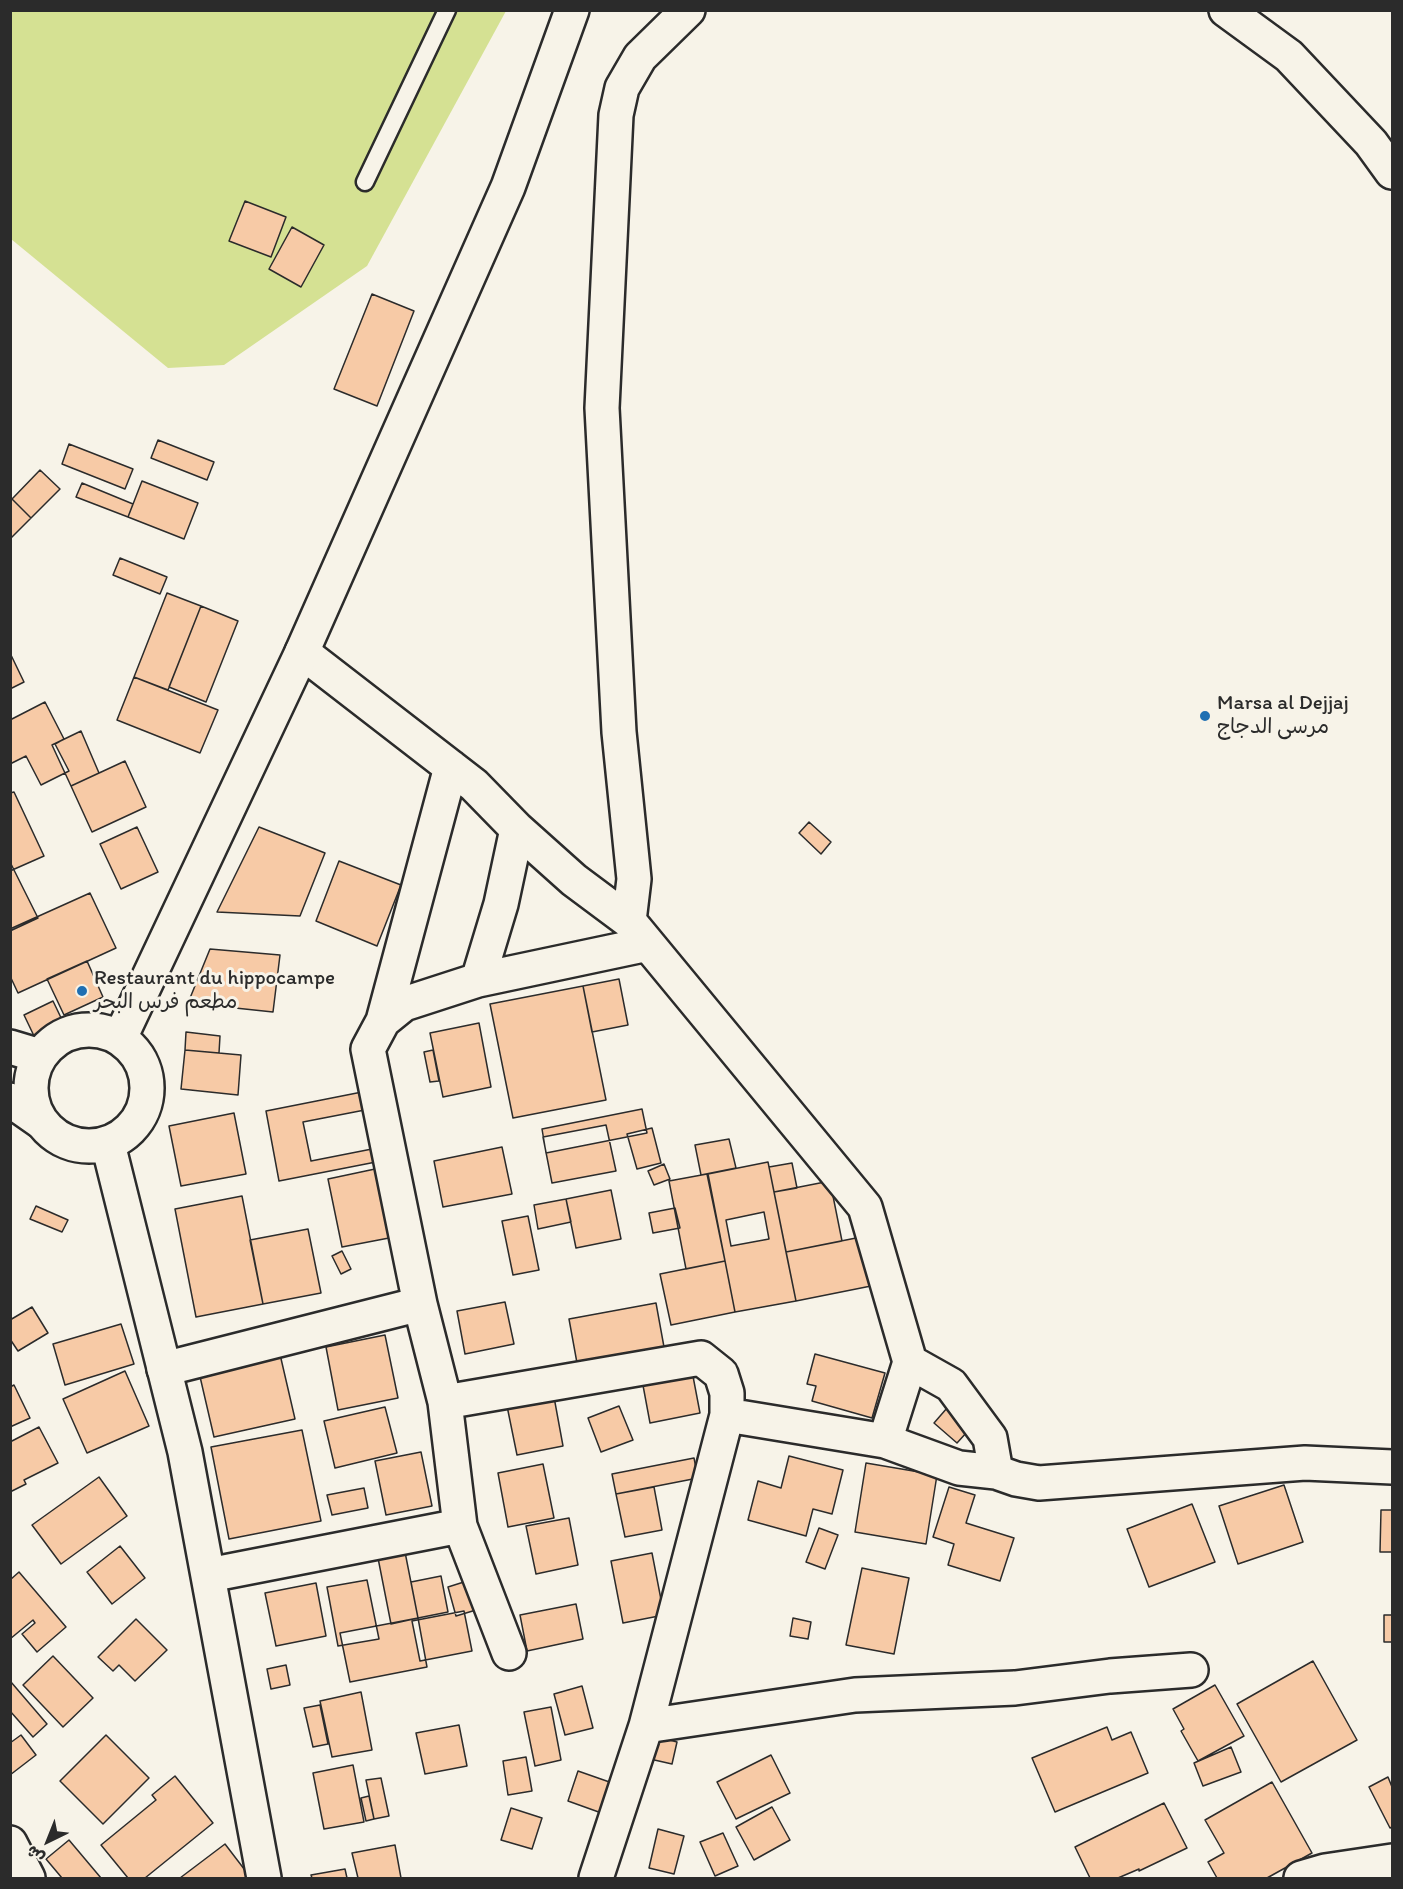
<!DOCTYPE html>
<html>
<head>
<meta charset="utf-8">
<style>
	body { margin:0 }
	#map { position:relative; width:1403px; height:1889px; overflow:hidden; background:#f7f3e8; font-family:Itim,"Playpen Sans Arabic",sans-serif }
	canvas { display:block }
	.frame { position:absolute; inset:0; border:12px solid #2b2b2b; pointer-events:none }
	.north { position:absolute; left:18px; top:1811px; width:60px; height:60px; -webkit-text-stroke:4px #f7f3e8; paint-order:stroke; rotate:223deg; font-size:16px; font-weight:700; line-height:24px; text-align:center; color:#2b2b2b }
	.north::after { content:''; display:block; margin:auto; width:21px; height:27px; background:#2b2b2b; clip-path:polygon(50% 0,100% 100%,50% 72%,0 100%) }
</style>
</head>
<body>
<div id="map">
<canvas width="1403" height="1889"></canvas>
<div class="frame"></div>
<div class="north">ش</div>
</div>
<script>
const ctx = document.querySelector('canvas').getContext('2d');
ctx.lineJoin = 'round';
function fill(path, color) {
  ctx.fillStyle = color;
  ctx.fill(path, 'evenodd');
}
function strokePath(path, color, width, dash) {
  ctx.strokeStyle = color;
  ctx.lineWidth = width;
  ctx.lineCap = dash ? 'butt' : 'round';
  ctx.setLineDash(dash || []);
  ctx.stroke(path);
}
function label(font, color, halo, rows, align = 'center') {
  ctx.font = font + ' Itim,"Playpen Sans Arabic",sans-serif';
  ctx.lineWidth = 6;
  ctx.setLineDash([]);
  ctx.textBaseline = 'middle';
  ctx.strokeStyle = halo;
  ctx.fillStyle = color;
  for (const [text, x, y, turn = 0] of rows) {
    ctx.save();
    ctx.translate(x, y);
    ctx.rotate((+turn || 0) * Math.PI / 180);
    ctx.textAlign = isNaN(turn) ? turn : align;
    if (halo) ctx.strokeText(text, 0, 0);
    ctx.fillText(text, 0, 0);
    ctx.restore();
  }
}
const green = new Path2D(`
	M10,11H506L367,266L224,365L168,368L11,239Z`);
const building = new Path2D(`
	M245,201L286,217L271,257L229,241Z
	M292,227L324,245L301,287L269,269Z
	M372,294L414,311L377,406L334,389Z
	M158,440L214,462L207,480L151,458Z
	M69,444L133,469L125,489L62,464Z
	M40,470L60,489L31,518L12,499Z
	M142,481L198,503L184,539L128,517Z
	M82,483L133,504L128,517L76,497Z
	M10,497L31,518L10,539Z
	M120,558L167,577L160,594L113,575Z
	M167,593L201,606L168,690L134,677Z
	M201,606L238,621L206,702L169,687Z
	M10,653L24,682L10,689Z
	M134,677L218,710L200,753L117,720Z
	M45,702L64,739L55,744L69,771L41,785L26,756L10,764V720Z
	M81,731L99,773L71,786L52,745Z
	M125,761L146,807L92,832L71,786Z
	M14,792L44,856L10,871V793Z
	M809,822L831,842L821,854L799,833Z
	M137,827L158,872L121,889L100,844Z
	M259,827L325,853L300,916L217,912Z
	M339,861L401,885L377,946L316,921Z
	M10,862L38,918L10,931Z
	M90,893L116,948L18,993L10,976V929Z
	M210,949L280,955L273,1012L188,1003Z
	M87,961L103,997L64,1015L47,979Z
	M619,979L628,1025L592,1032L583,986Z
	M583,986L606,1100L513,1118L490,1004Z
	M53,1001L64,1024L35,1038L24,1015Z
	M479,1023L491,1087L443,1097L430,1033Z
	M186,1032L220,1036L219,1053L185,1050Z
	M185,1050L241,1055L238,1095L181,1089Z
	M433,1050L439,1081L430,1082L424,1052Z
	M367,1091L381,1161L279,1181L266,1111Z
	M370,1109L377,1148L311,1161L303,1122Z
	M642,1109L647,1133L546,1153L542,1129Z
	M234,1113L246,1174L181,1186L169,1126Z
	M606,1125L616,1171L552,1183L543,1137Z
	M652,1128L661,1163L637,1169L627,1134Z
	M729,1139L736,1168L701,1175L695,1145Z
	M502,1147L512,1194L443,1207L434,1161Z
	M768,1162L796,1301L735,1312L708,1174Z
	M792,1163L797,1188L774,1192L769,1167Z
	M664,1164L670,1179L654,1185L648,1171Z
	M375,1169L389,1238L342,1247L328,1179Z
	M707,1174L725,1261L686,1269L669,1181Z
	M830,1181L842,1241L786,1252L774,1192Z
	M611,1190L621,1239L576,1248L566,1199Z
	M242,1196L263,1304L196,1317L175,1209Z
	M566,1199L571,1222L538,1229L534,1205Z
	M36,1206L68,1220L62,1232L30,1219Z
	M675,1208L680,1228L653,1233L649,1213Z
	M764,1212L769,1239L731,1246L726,1220Z
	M528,1216L539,1270L513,1275L502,1221Z
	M308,1229L321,1293L263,1304L250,1240Z
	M861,1237L871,1286L796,1301L786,1252Z
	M342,1251L351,1269L341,1274L332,1256Z
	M725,1261L735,1312L671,1325L660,1274Z
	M505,1302L514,1344L465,1354L457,1311Z
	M656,1303L664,1347L577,1363L569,1319Z
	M32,1307L48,1333L18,1351L10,1339V1320Z
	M121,1324L134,1364L65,1385L53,1344Z
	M385,1335L398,1398L338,1410L326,1347Z
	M279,1350L295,1419L214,1437L198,1368Z
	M815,1354L885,1373L872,1418L812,1401L816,1386L807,1384Z
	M125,1371L149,1426L87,1453L63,1399Z
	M692,1371L700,1413L650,1423L642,1380Z
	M14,1385L30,1418L10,1427V1387Z
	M554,1397L563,1446L517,1455L507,1406Z
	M954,1400L977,1421L957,1443L934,1423Z
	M619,1406L633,1440L601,1452L588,1418Z
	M385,1407L397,1453L335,1468L324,1421Z
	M39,1427L58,1463L24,1480L26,1484L10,1492V1442Z
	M302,1430L321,1521L229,1539L211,1447Z
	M421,1452L432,1506L386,1515L375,1461Z
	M789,1456L843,1470L832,1514L813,1509L806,1536L748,1520L758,1481L781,1488Z
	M694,1458L698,1478L616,1494L612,1474Z
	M866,1463L937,1475L926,1544L855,1532Z
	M543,1464L554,1518L508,1527L498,1473Z
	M99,1477L127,1516L61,1564L32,1525Z
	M1284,1485L1303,1542L1238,1564L1219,1506Z
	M654,1487L662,1530L625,1537L616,1494Z
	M949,1487L975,1495L966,1523L1014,1538L1000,1581L948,1565L954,1544L933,1537Z
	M364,1488L368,1508L332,1515L327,1495Z
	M1192,1504L1215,1562L1149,1587L1127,1529Z
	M1381,1510H1392V1552H1380Z
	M569,1518L578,1565L536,1574L526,1526Z
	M819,1528L838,1535L825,1569L806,1562Z
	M120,1546L145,1578L112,1604L87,1572Z
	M405,1552L418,1618L391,1624L378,1558Z
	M652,1553L664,1615L623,1623L611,1561Z
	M862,1568L909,1578L894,1654L846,1645Z
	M19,1572L66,1627L37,1652L22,1634L35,1623L33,1620L10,1639V1580Z
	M441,1576L448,1612L418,1618L411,1582Z
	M367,1580L379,1639L338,1646L327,1587Z
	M467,1581L476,1610L456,1616L448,1587Z
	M316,1583L326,1636L276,1646L265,1593Z
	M576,1604L583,1639L527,1651L520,1615Z
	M464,1611L472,1651L420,1661L412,1621Z
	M1384,1615H1392V1642H1384Z
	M418,1618L427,1667L350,1682L340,1633Z
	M793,1618L811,1622L808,1639L790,1636Z
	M136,1619L167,1650L135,1681L119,1665L113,1671L98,1657Z
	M53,1656L93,1698L63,1727L23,1685Z
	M1313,1661L1357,1740L1281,1782L1237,1704Z
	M286,1665L290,1685L271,1689L267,1669Z
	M11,1682L47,1724L33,1737L10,1711Z
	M1215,1685L1244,1736L1198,1761L1181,1731L1184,1729L1173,1709Z
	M582,1686L593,1728L565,1735L554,1694Z
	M361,1692L372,1750L332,1757L320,1701Z
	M320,1705L328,1744L313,1747L304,1708Z
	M551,1707L561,1760L535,1766L524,1712Z
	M459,1725L467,1766L425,1774L416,1733Z
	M1107,1727L1112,1740L1131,1732L1148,1773L1055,1812L1032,1758Z
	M21,1735L36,1755L10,1775V1743Z
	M106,1735L149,1778L103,1824L60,1781Z
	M655,1736L677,1742L672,1764L650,1759Z
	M1231,1747L1241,1772L1203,1786L1194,1763Z
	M771,1755L790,1793L736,1819L717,1782Z
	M526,1757L532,1791L508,1795L503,1761Z
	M353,1765L364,1822L324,1829L313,1773Z
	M578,1771L618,1785L607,1815L568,1801Z
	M175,1776L213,1823L145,1878H128L101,1845L156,1800L152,1795Z
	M1388,1777L1392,1787V1827L1390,1828L1369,1787Z
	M381,1778L389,1816L374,1819L366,1780Z
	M1272,1782L1312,1853L1267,1878H1217L1208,1862L1224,1853L1205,1820Z
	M369,1796L374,1819L366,1821L361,1798Z
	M1164,1803L1187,1848L1139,1871V1869L1118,1878H1090L1075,1847Z
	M772,1807L790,1840L754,1860L736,1827Z
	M511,1808L542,1818L532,1849L501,1840Z
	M658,1829L684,1836L674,1874L649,1868Z
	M723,1833L738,1866L715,1876L700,1842Z
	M69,1840L101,1878H62L46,1859Z
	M225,1844L251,1878H180Z
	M395,1845L401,1878H358L352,1853Z
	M345,1869L347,1878H312L311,1875Z`);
const service = new Path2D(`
	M365,182L447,10`);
const minor = new Path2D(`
	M1226,10L1289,56L1371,143L1392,172
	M302,652L474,785L517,829L501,904L478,980L404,1004L383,1021L368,1049L420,1304L445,1402L701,1358L721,1374L727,1393V1415L646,1726
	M517,829L574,880L629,921L865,1207L910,1362L885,1441
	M629,921L634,879L619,732L602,408L616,115L622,88L640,57L688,10
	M478,980L648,944
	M383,1021L451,767
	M910,1362L951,1385L990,1438L996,1472
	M164,1369L420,1304
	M727,1415L885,1441L959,1468L996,1472L1016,1479L1039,1483L1305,1463L1392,1467
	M460,1526L509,1653
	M209,1575L460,1526L445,1402
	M10,1843L28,1878
	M596,1878L646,1726L855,1695L1015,1688L1110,1676L1191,1670`);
const tertiary = new Path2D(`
	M10,1047L40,1056
	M10,1100L40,1121`);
const secondary = new Path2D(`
	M31 1088a58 58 0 1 1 116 0a58 58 0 1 1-116 0Z
	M120,1038L302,652L508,187L572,10
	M108,1144L185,1452L264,1878
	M1301,1878L1325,1871L1392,1861`);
const markers = [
	[1205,716,6,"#1f6fb2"],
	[82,991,6,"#1f6fb2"]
];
const poiNames = [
	["Marsa al Dejjaj",1217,704],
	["مرسى الدجاج",1217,728],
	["Restaurant du hippocampe",94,979],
	["مطعم فرس البحر",94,1003]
];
fill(green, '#d5e193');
fill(building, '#f7caa6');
strokePath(building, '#2b2b2b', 1.5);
strokePath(service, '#2b2b2b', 21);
strokePath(minor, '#2b2b2b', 38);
strokePath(tertiary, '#2b2b2b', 38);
strokePath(secondary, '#2b2b2b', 38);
strokePath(service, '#f7f3e8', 16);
strokePath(minor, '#f7f3e8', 33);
strokePath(tertiary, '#f7f3e8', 33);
strokePath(secondary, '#f7f3e8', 33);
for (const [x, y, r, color] of markers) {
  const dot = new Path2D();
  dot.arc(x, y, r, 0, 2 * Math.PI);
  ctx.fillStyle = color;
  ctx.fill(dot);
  strokePath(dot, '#f7f3e8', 2);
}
label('21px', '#2b2b2b', '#f7f3e8', poiNames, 'left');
</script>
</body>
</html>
